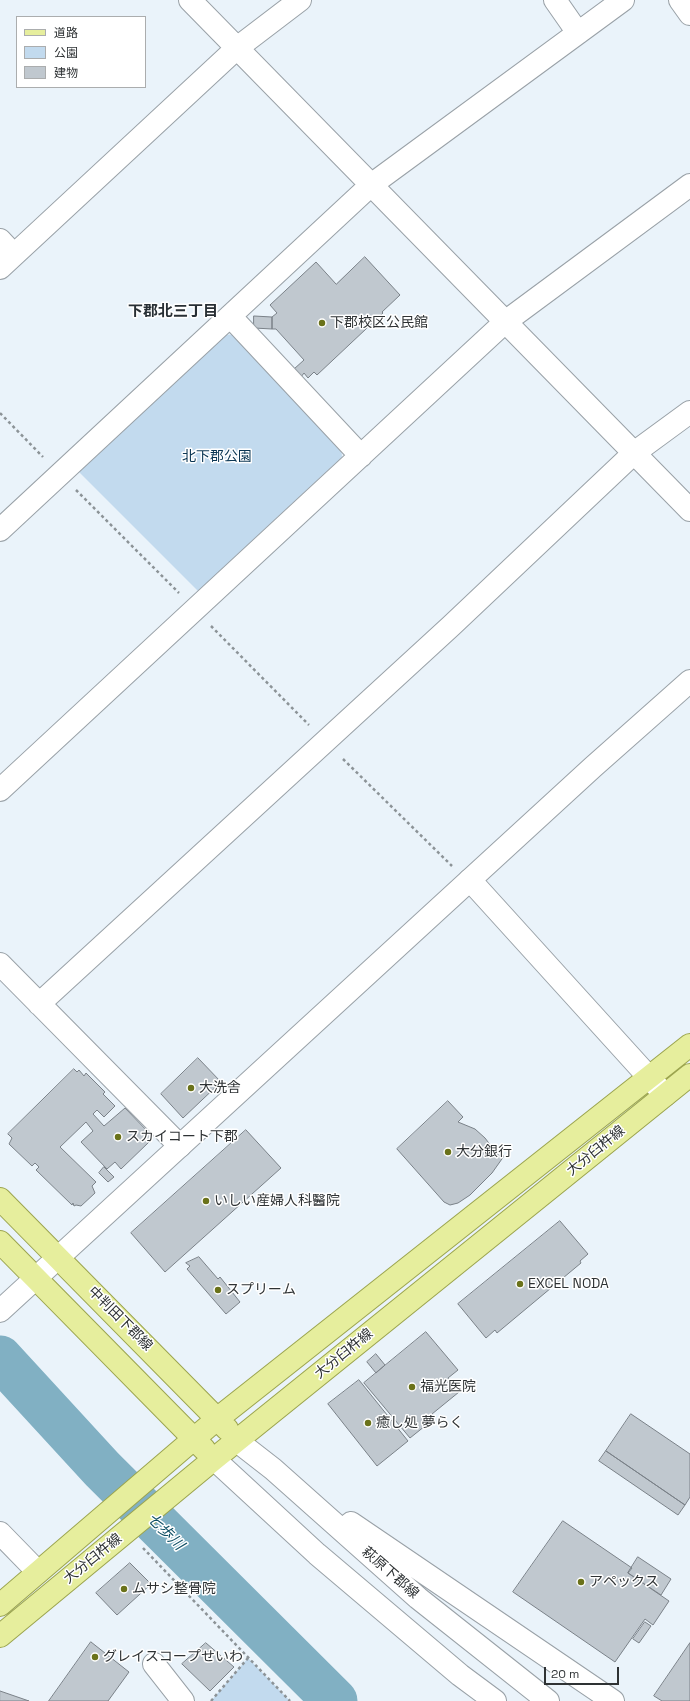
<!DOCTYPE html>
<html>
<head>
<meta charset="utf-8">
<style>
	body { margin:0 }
	#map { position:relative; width:690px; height:1701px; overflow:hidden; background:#eaf3fa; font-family:"Space Grotesk","Noto Sans JP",sans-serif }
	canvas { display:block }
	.legend { position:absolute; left:16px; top:16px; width:130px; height:72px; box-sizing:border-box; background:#fff; border:1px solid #abadae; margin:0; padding:5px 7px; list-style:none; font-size:12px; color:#2e3234 }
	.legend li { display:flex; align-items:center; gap:8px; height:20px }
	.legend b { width:20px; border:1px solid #abadae }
	.scale { position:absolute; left:544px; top:1667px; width:75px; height:18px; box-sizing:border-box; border:2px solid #2e3234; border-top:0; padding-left:5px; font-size:12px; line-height:14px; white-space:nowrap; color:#2e3234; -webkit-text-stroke:3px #fff; paint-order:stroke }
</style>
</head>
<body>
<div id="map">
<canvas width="690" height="1701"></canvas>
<ul class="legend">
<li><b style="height:5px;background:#e6ee9d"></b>道路</li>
<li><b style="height:11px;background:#c2daee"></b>公園</li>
<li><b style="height:11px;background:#c0c8cf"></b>建物</li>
</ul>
<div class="scale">20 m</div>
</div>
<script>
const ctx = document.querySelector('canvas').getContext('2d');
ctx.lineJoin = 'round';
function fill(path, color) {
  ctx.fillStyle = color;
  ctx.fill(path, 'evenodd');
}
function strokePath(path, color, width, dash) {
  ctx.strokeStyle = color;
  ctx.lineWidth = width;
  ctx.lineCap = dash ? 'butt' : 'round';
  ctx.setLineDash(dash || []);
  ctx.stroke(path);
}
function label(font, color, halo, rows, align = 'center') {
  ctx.font = font + ' "Space Grotesk","Noto Sans JP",sans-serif';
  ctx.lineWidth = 3;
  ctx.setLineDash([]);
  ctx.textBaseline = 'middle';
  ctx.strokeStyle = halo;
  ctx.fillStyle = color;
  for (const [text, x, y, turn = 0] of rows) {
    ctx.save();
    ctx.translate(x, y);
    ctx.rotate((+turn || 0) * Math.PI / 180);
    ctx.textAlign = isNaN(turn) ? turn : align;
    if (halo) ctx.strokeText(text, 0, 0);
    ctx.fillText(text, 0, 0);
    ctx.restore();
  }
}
const green = new Path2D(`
	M238,334L341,445L342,457L198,591L78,471L224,335Z
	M248,1658L290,1701H211Z`);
const river = new Path2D(`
	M0,1358L102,1469L335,1701`);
const building = new Path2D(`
	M365,257L400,295L382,312L383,313L317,375L314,372L308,378L304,373L301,377L294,369L304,360L276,329H272V317L277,313L270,305L316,262L336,284Z
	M254,316L272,317V329L254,328Z
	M198,1058L221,1082L183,1118L161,1094Z
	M74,1069L77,1072L79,1070L84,1076L86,1073L105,1092L103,1094L115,1106L104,1117L97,1110L93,1114L104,1126L125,1108L152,1136L148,1140L149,1142L121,1169L115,1162L107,1169L81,1142L93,1131L86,1122L60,1147L96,1182L92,1186L95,1193L81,1206L76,1205L74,1206L73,1203L72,1205L36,1170L39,1167L35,1163L32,1166L9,1144L12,1138L8,1134Z
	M448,1101L463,1117L458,1122L475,1129L485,1138L498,1155L504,1156L492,1173L470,1195L458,1203L450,1205L444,1202L397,1149Z
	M246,1130L281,1168L165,1272L131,1233Z
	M104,1167L114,1177L108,1182L99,1173Z
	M560,1221L588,1254L580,1261L581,1263L497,1333L495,1330L486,1338L458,1304Z
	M199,1257L218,1279L220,1277L240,1302L226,1314L187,1269L190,1266L186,1263Z
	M426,1332L458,1370L448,1378L459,1392L432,1414L435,1418L410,1438L364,1383Z
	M376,1354L385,1365L376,1373L367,1362Z
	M359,1380L408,1441L377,1466L328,1404Z
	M631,1414L690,1454V1497L685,1505L606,1451Z
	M606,1451L685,1505L678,1515L599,1461Z
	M563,1521L632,1568L628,1573L669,1601L653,1625L645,1619L615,1662L513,1592Z
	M638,1557L671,1579L661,1595L628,1573Z
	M130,1563L151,1584L117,1615L96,1593Z
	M645,1622L651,1626L639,1643L633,1639Z
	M91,1642L129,1672L108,1701H49Z
	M206,1643L234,1667L210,1691L182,1664Z
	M690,1643V1701H662L654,1696Z
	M0,1691L29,1701H0Z`);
const path = new Path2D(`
	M0,413L43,457
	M76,490L179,593
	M211,626L309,725
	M343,759L452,866
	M143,1548L290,1701
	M211,1701L248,1658`);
const street = new Path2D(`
	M190,0L690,510
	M555,0L578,33
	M680,0L690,14
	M0,240L14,255
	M0,268L237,48L300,0
	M230,316L361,456
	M0,530L371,185L623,0
	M0,790L505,322L690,185
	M470,880L665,1095
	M0,964L180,1146
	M39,1004L451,626L634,453L690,412
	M0,1533L38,1572
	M154,1664L183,1701`);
const secondary = new Path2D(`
	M0,1311L593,767L690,681
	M237,1441L273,1469L418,1598L548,1701
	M214,1459L317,1554L460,1675L495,1701
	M350,1524L351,1523L613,1701`);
const primary = new Path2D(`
	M0,1199L227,1429
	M0,1242L204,1449
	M0,1605L217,1419L690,1045
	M0,1636L214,1459L690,1075`);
const markers = [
	[322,323,4,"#6a721a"],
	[191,1088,4,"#6a721a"],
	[118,1137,4,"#6a721a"],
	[448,1152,4,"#6a721a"],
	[206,1201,4,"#6a721a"],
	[520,1284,4,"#6a721a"],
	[218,1290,4,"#6a721a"],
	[412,1387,4,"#6a721a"],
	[368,1423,4,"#6a721a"],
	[581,1582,4,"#6a721a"],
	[124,1589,4,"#6a721a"],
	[95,1657,4,"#6a721a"]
];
const poiNames = [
	["下郡校区公民館",330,323],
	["大洗舎",199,1088],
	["スカイコート下郡",126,1137],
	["大分銀行",456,1152],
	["いしい産婦人科醫院",214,1201],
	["EXCEL NODA",528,1284],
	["スプリーム",226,1290],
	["福光医院",420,1387],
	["癒し処 夢らく",376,1423],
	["アペックス",589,1582],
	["ムサシ整骨院",132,1589],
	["グレイスコープせいわ",103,1657]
];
const parkNames = [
	["北下郡公園",217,457]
];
const streetNames = [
	["大分臼杵線",596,1151,-39],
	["中判田下郡線",120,1319,45],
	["大分臼杵線",344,1354,-39],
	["大分臼杵線",93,1559,-39],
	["萩原下郡線",390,1573,41]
];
const neighbourhoodNames = [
	["下郡北三丁目",173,312]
];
const waterNames = [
	["七歩川",165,1532,45]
];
fill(green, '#c2daee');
strokePath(river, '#81b0c3', 45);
fill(building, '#c0c8cf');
strokePath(building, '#7a8188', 1);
strokePath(street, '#99a1a7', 24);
strokePath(secondary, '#99a1a7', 24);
strokePath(primary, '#9ba44e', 24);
strokePath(path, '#8c9397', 2.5, [3, 3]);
strokePath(street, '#fff', 22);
strokePath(secondary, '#fff', 22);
strokePath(primary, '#e6ee9d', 22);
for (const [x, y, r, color] of markers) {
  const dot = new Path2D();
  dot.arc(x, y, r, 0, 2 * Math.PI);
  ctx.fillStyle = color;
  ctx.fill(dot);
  strokePath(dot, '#fff', 1.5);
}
label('14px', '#2e3234', '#fff', poiNames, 'left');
label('14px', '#0a3653', '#fff', parkNames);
label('14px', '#2e3234', '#fff', streetNames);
label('bold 15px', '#282f34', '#fff', neighbourhoodNames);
label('italic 15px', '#105065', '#fff', waterNames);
</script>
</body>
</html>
